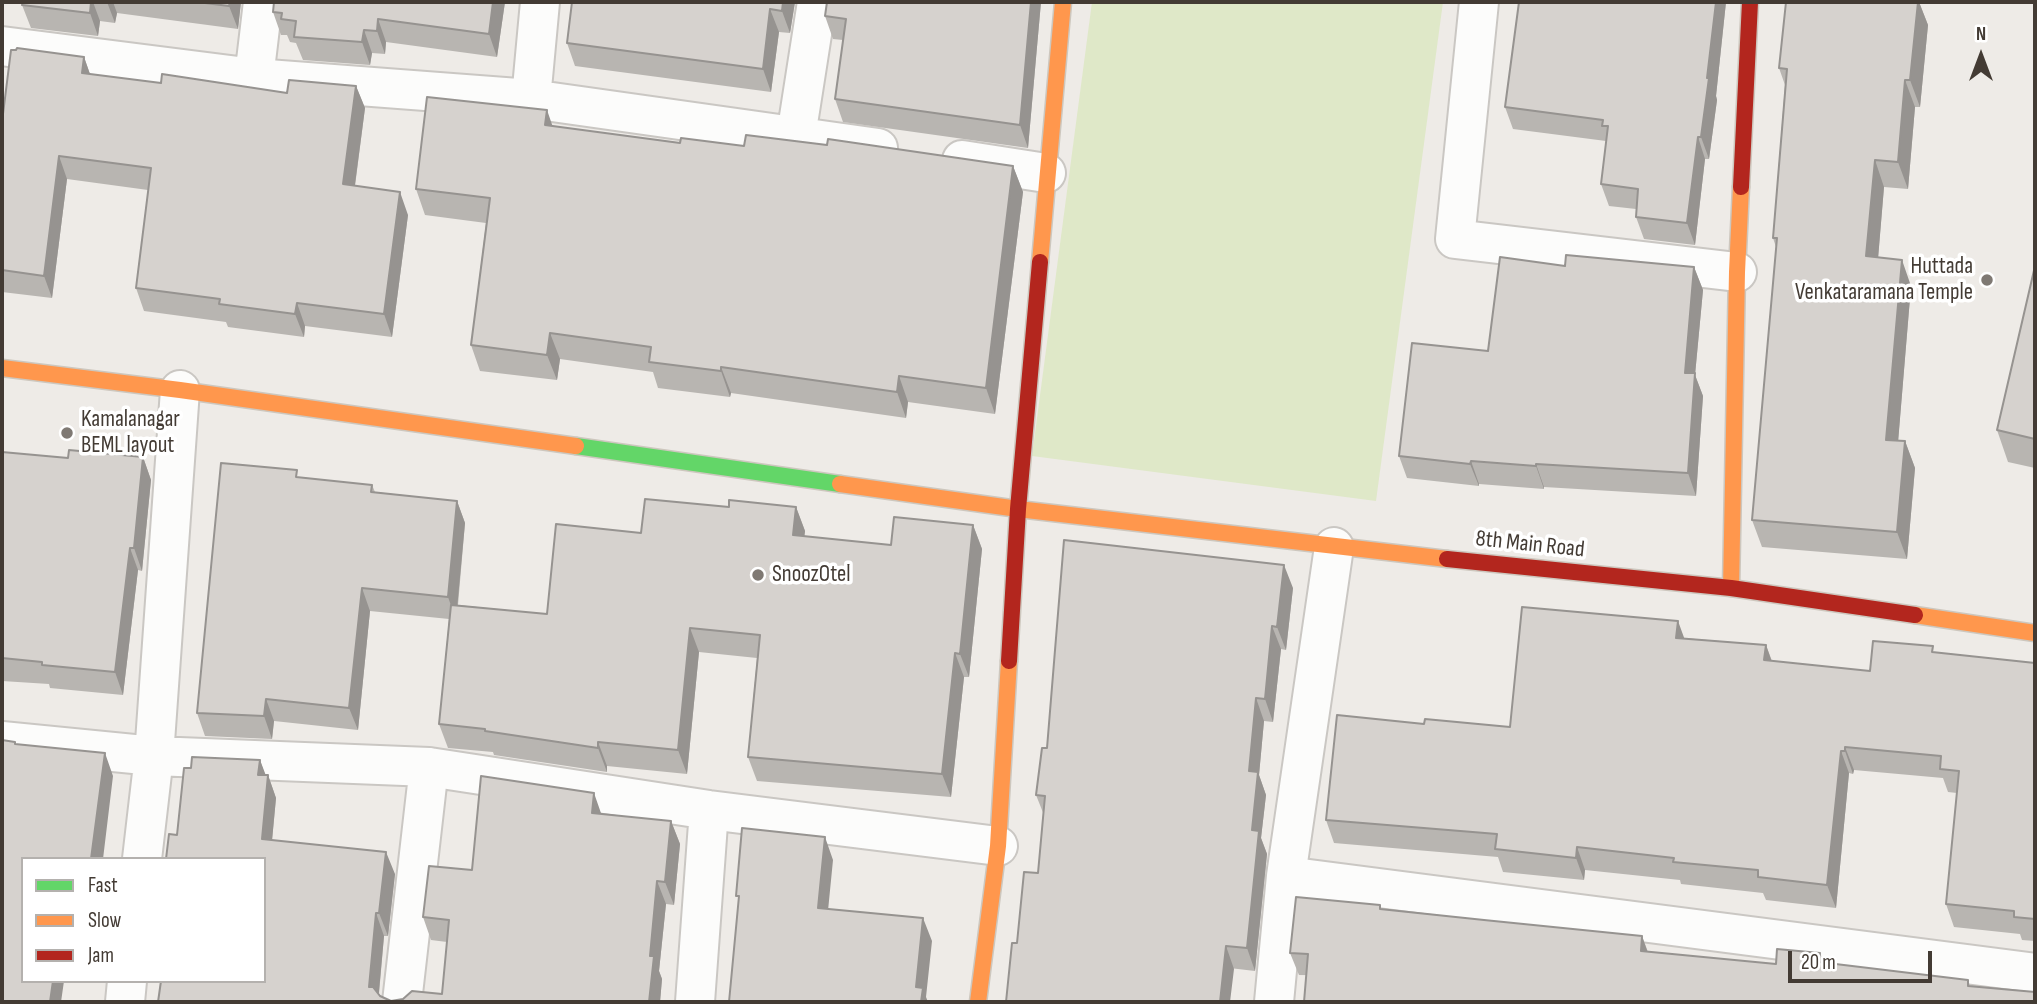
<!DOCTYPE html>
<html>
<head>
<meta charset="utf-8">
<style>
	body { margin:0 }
	#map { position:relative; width:2037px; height:1004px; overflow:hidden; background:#eeebe7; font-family:"Sofia Sans Condensed",sans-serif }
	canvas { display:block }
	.frame { position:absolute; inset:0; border:4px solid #433b34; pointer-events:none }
	.legend { position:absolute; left:21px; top:857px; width:245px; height:126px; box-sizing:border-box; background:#fff; border:2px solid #b4b1ae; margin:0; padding:9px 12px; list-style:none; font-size:21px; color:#433b34 }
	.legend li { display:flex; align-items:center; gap:14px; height:35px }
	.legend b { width:35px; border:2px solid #b4b1ae }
	.north { position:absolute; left:1946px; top:21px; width:70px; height:70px; -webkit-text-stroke:5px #fff; paint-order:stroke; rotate:0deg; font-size:19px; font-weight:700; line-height:28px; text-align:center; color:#433b34 }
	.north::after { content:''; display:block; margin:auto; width:24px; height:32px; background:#433b34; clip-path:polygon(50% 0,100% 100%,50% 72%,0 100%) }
	.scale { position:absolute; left:1788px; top:951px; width:144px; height:32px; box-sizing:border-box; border:4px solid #433b34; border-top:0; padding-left:9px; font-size:21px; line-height:24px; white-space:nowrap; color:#433b34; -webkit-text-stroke:5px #fff; paint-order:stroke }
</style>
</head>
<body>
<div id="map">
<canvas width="2037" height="1004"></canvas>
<div class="frame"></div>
<ul class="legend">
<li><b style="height:9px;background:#63d668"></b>Fast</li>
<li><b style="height:9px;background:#ff974d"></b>Slow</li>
<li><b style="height:9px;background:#b3261e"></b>Jam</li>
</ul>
<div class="north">N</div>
<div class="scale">20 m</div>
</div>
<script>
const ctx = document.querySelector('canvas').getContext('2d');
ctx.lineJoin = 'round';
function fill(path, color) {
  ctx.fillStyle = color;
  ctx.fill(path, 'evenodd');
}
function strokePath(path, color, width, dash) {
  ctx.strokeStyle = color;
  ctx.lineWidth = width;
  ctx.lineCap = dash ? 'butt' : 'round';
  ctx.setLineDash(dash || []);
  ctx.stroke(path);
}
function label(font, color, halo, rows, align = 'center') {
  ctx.font = font + ' "Sofia Sans Condensed",sans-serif';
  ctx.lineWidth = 7;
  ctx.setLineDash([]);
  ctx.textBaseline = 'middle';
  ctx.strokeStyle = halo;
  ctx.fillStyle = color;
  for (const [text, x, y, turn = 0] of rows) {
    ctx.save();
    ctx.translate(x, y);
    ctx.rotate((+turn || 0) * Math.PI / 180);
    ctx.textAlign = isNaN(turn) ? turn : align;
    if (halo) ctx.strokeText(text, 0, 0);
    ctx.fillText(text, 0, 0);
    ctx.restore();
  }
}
const green = new Path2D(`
	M1092,2H1443L1376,501L1032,456Z`);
const street = new Path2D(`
	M1479,2L1455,239L1737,272
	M2,46L254,78L531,99L878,148
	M254,78L263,2
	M531,99L540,2
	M796,136L817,2
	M962,160L1046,173
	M2,741L154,756L429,767L709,810L998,846
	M142,859L154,756L180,390
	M1286,876L2035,973
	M125,1002L127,981
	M402,1002L429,767
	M695,1002L709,810
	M1274,1002L1286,876L1334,547`);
const fast = new Path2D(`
	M576,446L840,484`);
const slow = new Path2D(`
	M1040,262L1063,2
	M2,368L180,390L576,446
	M840,484L1018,509L1447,559
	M1731,588L1737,272L1741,187
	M1915,615L2035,633
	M978,1002L998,846L1009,661`);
const jam = new Path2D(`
	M1741,187L1750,2
	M1447,559L1731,588L1915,615
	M1009,661L1018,509L1040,262`);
const wall = new Path2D(`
	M23,2H241L238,29L117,13L115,23L100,21L98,36L31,28L22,5Z
	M274,2H505L497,57L386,42L385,54L372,53L370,65L303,60L296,43L290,42L287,35H281L273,12Z
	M572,2H795L790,33L779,32L771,92L575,66L567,43Z
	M1041,2L1028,148L843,122L835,99L843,40L833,39L825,16Z
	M1619,2H1726L1716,96L1717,100L1709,159H1705L1695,245L1644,239L1636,217V209L1609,206L1601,184L1606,141L1513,129L1505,107Z
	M1786,2H1919L1928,25L1920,107H1915L1908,189L1884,187L1878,258L1911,286L1898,441H1905L1915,468L1907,559L1762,547L1752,520L1776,247L1773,238L1785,85L1779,68Z
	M84,57L90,74L161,83L287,93L356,86L365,108L355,186L408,215L392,337L305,326L304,337L228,327L226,322L144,311L136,288L148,190L67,179L52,298L2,292V122Z
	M553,126L680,143L744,146L827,145L1013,166L1023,192L995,414L908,402L906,418L731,393L730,397L658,388L653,372L560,359L557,380L480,371L471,345L486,223L425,215L416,189Z
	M1565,266L1694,267L1703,290L1695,375L1703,396L1696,496L1544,487V489L1479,484V486L1407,478L1399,456L1488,351Z
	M2035,266V468L2008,462L1997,430Z
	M2,452L68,458L143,457L151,480L142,571L138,570L123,695L50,688L49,684L2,681Z
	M299,477L372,485L375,492L457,501L465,523L458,605L547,614L641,533L729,507H796L805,531L804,536L891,545L973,525L982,549L969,677H964L951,797L757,781L748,757L757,658L699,652L687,774L607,766V772L494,755L493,752L448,748L439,724L449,619L370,611L358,730L274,721L272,739L205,736L197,713Z
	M1293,588L1286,650L1281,649L1273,722L1264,721L1259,775L1266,795L1261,838L1267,854L1255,971L1017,943L1038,873L1044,815L1036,795L1047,748Z
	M1684,638L1766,645L1772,661L1870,671L1935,652L2035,663V941L2022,940L2020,934L1954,927L1946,904L1957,793L1948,792L1943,778L1854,770L1853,774L1849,773L1836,908L1766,900L1763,893L1681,884L1680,880L1585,870L1584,880L1503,872L1498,857L1334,843L1326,820L1424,724L1510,727Z
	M260,760L265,775H268L276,798L272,840L395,874L388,936H384L379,994L380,996L391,1001L442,994L447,942L431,940L423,917L472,870L601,814L671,821L680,844L674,905L666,904L659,971L662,979L660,1002H158L177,835L191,768Z
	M1382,909L1484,920L1642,936L1648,952L1776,964L1820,953L1824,963L1968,980L1970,986L1299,975L1290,953Z`);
const shadedWall = new Path2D(`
	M91,2H93L100,21L98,36L90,13Z
	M107,2H113L117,13L115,23Z
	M230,2H241L238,29L229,6Z
	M493,2H505L497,57L489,34Z
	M783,2H795L790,33L782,11Z
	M1031,2H1041L1028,148L1020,125Z
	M1716,2H1726L1716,96L1717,100L1709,159L1701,137Z
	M1918,2H1919L1928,25L1920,107L1910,80Z
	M770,9L779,32L771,92L763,69Z
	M378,19L386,42L385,54L377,31Z
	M364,30L372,53L370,65L362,42Z
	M84,57L92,80L82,73Z
	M1905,80L1915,107L1908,189L1898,162Z
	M356,86L365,108L352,207L343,184Z
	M547,110L556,136L545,125Z
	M1698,137L1705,159L1695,245L1687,223Z
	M59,156L67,179L52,298L44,276Z
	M1875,160L1884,187L1876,283L1866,256Z
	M1013,166L1023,192L995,414L986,388Z
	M400,192L408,215L392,337L384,314Z
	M1902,260L1911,286L1896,467L1886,440Z
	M1694,267L1703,290L1695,375L1703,396L1696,496L1688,473L1685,373Z
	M297,303L305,326L304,337L295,314Z
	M550,333L560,359L557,380L547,355Z
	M721,367L731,393L730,397L721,371Z
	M899,376L908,402L906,418L897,392Z
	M1905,441L1915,468L1907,559L1897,532Z
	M143,457L151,480L142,571L134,548Z
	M1471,461L1479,484V486L1470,464Z
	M1536,464L1544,487V489L1536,466Z
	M457,501L465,523L456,620L448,597Z
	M796,507L805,531L802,559L793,535Z
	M973,525L982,549L969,677L960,654Z
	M130,548L138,570L123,695L115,672Z
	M1284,565L1293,588L1286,650L1277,627Z
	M362,588L370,611L358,730L349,708Z
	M1678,621L1686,643L1676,638Z
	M1272,626L1281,649L1273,722L1265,699Z
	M690,628L699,652L687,774L678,750Z
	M1766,645L1774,668L1764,660Z
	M955,653L964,677L951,797L942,774Z
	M1256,698L1264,721L1259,775L1266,795L1261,838L1267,854L1255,971L1247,948L1249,771Z
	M266,699L274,721L272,739L264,716Z
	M598,742L607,766V772L598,748Z
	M1845,747L1854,770L1853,774L1845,751Z
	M1841,751L1849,773L1836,908L1827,885Z
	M105,753L113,776L103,859H91Z
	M260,760L268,781V775L276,798L270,862L262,839L258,775Z
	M594,793L602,816L592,813Z
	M671,821L680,844L674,905L665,882Z
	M825,837L833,860L826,931L818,908Z
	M1577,847L1585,870L1584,880L1576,858Z
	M386,852L395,874L388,936L379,913Z
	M657,881L666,904L659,971L662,979L660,1002H649L650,956Z
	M376,913L384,936L378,1002L369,987Z
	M923,918L932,941L926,997L928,1002H921L916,987Z
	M1642,936L1650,959L1641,951Z
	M1226,946L1234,969L1230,1002H1220Z
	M53,981H64L61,1002H50Z`);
const building = new Path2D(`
	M23,2H91L90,13L22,5Z
	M197,2H230L229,6Z
	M274,2H493L489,34L378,19L377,31L364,30L362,42L294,37L296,21L281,19L282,13L273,12Z
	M572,2H783L782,11L770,9L763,69L567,43Z
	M827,2H1031L1020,125L835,99L846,19L825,16Z
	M1519,2H1609L1619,3V2H1716L1707,78H1709L1701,137H1698L1687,223L1636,217L1638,189L1601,184L1608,126H1602L1603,120L1505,107Z
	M1786,2H1918L1910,80H1905L1898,162L1875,160L1866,256L1902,260L1886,440L1905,441L1897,532L1752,520L1777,238H1773L1787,69L1779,68Z
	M17,48L84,57L82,73L161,83L162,74L287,93L289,80L356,86L343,184L400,192L384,314L297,303L295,314L219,304L220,299L136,288L151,168L59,156L44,276L2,270V122L11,50H16Z
	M427,97L547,110L545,125L680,143L681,138L744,146L746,135L827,145L828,139L1013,166L986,388L899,376L897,392L721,367V371L649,362L651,347L550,333L547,355L471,345L490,198L416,189Z
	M1566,255L1694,267L1685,373H1695L1688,473L1536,464V466L1471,461L1470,464L1399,456L1412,343L1488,351L1500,257L1565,266Z
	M2035,266V439L1997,430Z
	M69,450L143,457L134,548H130L115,672L42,665V662L2,658V452L68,458Z
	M221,463L297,470L296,477L372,485L371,492L457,501L448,597L362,588L349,708L266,699L264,716L197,713Z
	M645,499L729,507V500L796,507L793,535L891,545L894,517L973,525L960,654L955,653L942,774L748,757L760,635L690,628L678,750L598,742V748L485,731V729L439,724L451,605L547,614L556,524L641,533Z
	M1064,540L1284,565L1277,627L1272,626L1265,699L1256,698L1249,771L1258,772L1252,830L1259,831L1247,948L1226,946L1220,1002H1006L1012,943H1017L1024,872L1038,873L1045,796L1036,795L1042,748H1047Z
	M1522,607L1678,621L1676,638L1766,645L1764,660L1870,671L1873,641L1933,646L1932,652L2035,663V919L2014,917V911L1946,904L1959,771L1940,769L1941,756L1845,747V751H1841L1827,885L1758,877V870L1673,862L1674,858L1577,847L1576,858L1495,849L1497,834L1326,820L1337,715L1424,724L1425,719L1510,727Z
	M2,740L15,742V744L105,753L91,859H23V981H53L50,1002H2Z
	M192,757L260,760L258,775H268L262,839L386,852L379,913H376L369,987H373L380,996L391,1001L403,999L412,991L442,994L449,920L423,917L429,866L472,870L481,776L594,793L592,813L671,821L665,882L657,881L650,956H654L649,1002H158L161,981H264V859H166L169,834L177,835L184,768H191Z
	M742,828L825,837L818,908L923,918L916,987L923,988L921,1002H729L739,896H736Z
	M1296,897L1380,905V909L1484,920L1642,936L1641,951L1776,964L1777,949L1820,953L1819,962L1968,980V986L2035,992V1002H1304L1308,954L1290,953Z`);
const markers = [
	[1987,280,7,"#7f7973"],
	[67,433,7,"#7f7973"],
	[758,575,7,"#7f7973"]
];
const poiNames = [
	["Huttada",1973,267,"right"],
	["Venkataramana Temple",1973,293,"right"],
	["Kamalanagar",81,420],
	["BEML layout",81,446],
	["SnoozOtel",772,575]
];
const streetNames = [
	["8th Main Road",1530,545,6]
];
fill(green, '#dfe8c8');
strokePath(street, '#cac7c3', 42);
strokePath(fast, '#cdc7be', 19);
strokePath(slow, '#cdc7be', 19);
strokePath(jam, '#cdc7be', 19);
strokePath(street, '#fcfcfb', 38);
strokePath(fast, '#63d668', 16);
strokePath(slow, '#ff974d', 16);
strokePath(jam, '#b3261e', 16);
fill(wall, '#b8b5b1');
fill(shadedWall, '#969390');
fill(building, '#d6d2ce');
strokePath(building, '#969390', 2);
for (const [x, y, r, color] of markers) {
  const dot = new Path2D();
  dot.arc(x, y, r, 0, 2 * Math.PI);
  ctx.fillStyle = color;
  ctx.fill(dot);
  strokePath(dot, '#fff', 2.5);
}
label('23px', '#433b34', '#fff', poiNames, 'left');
label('23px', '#433b34', '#fff', streetNames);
</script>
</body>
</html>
